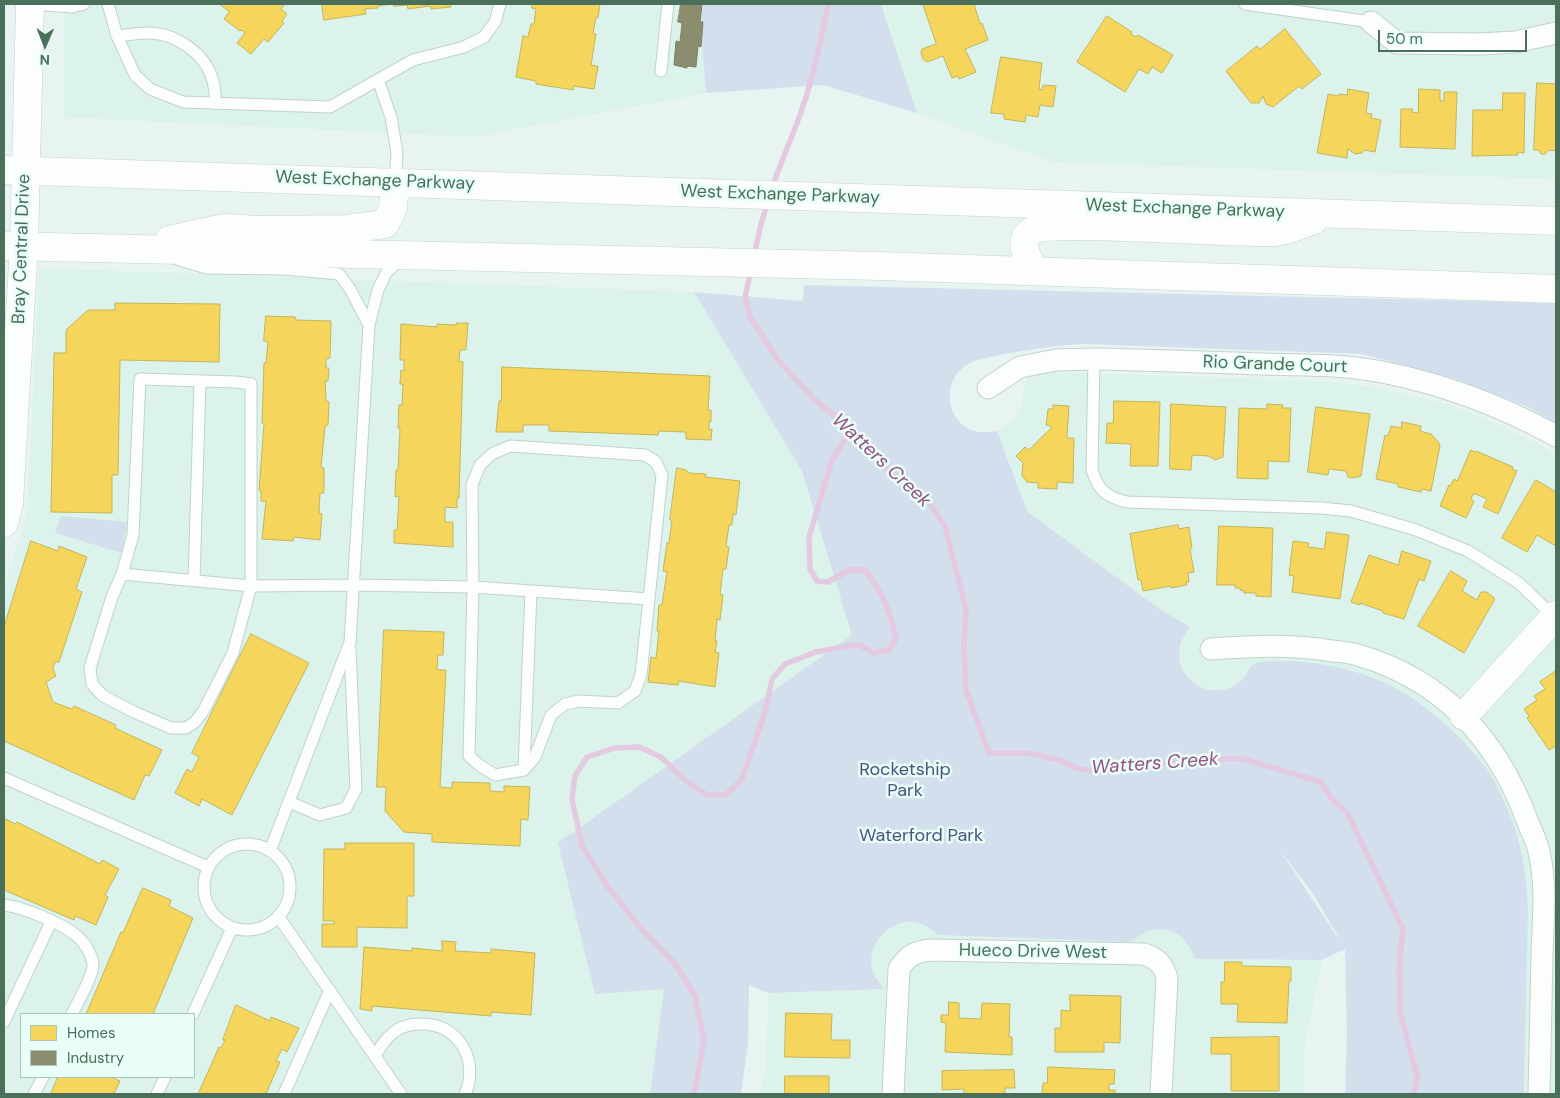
<!DOCTYPE html>
<html>
<head>
<meta charset="utf-8">
<style>
	body { margin:0 }
	#map { position:relative; width:1560px; height:1098px; overflow:hidden; background:#e8f4f1; font-family:"DM Sans",sans-serif }
	canvas { display:block }
	.frame { position:absolute; inset:0; border:5px solid #4a705b; pointer-events:none }
	.legend { position:absolute; left:20px; top:1013px; width:175px; height:65px; box-sizing:border-box; background:#e8fef7; border:1px solid #a9c5b9; margin:0; padding:6px 9px; list-style:none; font-size:15px; color:#4a705b }
	.legend li { display:flex; align-items:center; gap:10px; height:25px }
	.legend b { width:25px; border:1px solid #a9c5b9 }
	.north { position:absolute; left:20px; top:20px; width:50px; height:50px; -webkit-text-stroke:4px #e8fef7; paint-order:stroke; rotate:181deg; font-size:14px; font-weight:700; line-height:20px; text-align:center; color:#4a705b }
	.north::after { content:''; display:block; margin:auto; width:18px; height:22px; background:#4a705b; clip-path:polygon(50% 0,100% 100%,50% 72%,0 100%) }
	.scale { position:absolute; left:1378px; top:30px; width:149px; height:22px; box-sizing:border-box; border:2px solid #4a705b; border-top:0; padding-left:6px; font-size:15px; line-height:18px; white-space:nowrap; color:#4a705b; -webkit-text-stroke:4px #e8fef7; paint-order:stroke }
</style>
</head>
<body>
<div id="map">
<canvas width="1560" height="1098"></canvas>
<div class="frame"></div>
<ul class="legend">
<li><b style="height:14px;background:#f6d55c"></b>Homes</li>
<li><b style="height:14px;background:#8c8c6e"></b>Industry</li>
</ul>
<div class="north">N</div>
<div class="scale">50 m</div>
</div>
<script>
const ctx = document.querySelector('canvas').getContext('2d');
ctx.lineJoin = 'round';
function fill(path, color) {
  ctx.fillStyle = color;
  ctx.fill(path, 'evenodd');
}
function strokePath(path, color, width, dash) {
  ctx.strokeStyle = color;
  ctx.lineWidth = width;
  ctx.lineCap = dash ? 'butt' : 'round';
  ctx.setLineDash(dash || []);
  ctx.stroke(path);
}
function label(font, color, halo, rows, align = 'center') {
  ctx.font = font + ' "DM Sans",sans-serif';
  ctx.lineWidth = 5;
  ctx.setLineDash([]);
  ctx.textBaseline = 'middle';
  ctx.strokeStyle = halo;
  ctx.fillStyle = color;
  for (const [text, x, y, turn = 0] of rows) {
    ctx.save();
    ctx.translate(x, y);
    ctx.rotate((+turn || 0) * Math.PI / 180);
    ctx.textAlign = isNaN(turn) ? turn : align;
    if (halo) ctx.strokeText(text, 0, 0);
    ctx.fillText(text, 0, 0);
    ctx.restore();
  }
}
const residential = new Path2D(`
	M65,4H699L706,93L474,137L64,117Z
	M881,4H1556V179L1053,162L917,113Z
	M39,268L694,292L802,471L853,635L681,756L664,989L650,1094H4V586L27,517ZM21,1014H194V1077H21Z
	M1050,372L1324,381L1374,387L1450,405L1501,426L1545,448L1556,456V1094H1524L1528,912L1527,888L1522,849L1509,813L1494,779L1469,748L1443,722L1411,698L1378,679L1340,668L1301,661L1251,666L1245,677L1236,685L1225,690L1213,691L1201,687L1191,681L1184,672L1180,660L1179,649L1183,637L1190,627L1158,608L1027,511L997,431L1010,423L1021,407L1025,382L1030,376Z
	M905,923H917L929,928L938,935L1129,942L1143,933L1154,929H1165L1176,933L1185,939L1192,948L1196,959L1322,960L1305,1043L1303,1094H759L766,1065L768,993L884,989L876,979L872,968V955L876,943L883,933L893,926Z`);
const green = new Path2D(`
	M699,4H881L917,113L823,85L706,93Z
	M804,285L1556,303V423L1526,406L1456,379L1362,354L1085,344C1057,345 1032,349 1005,354C992,357 976,358 965,366C941,383 946,422 974,431C982,433 989,432 997,431L1027,511L1158,608L1190,627C1186,634 1181,639 1180,647C1175,668 1192,688 1212,690C1224,692 1238,686 1245,676C1247,673 1249,668 1251,666C1259,660 1271,661 1280,661C1313,661 1346,667 1376,679C1418,695 1469,741 1493,778C1497,785 1500,792 1503,799C1521,837 1527,870 1528,912L1524,1094H1345L1347,1034L1345,949L1322,960L1195,959C1188,937 1170,923 1146,932C1140,934 1136,939 1129,942L938,935C932,930 926,925 918,923C892,917 867,942 872,968C874,977 879,982 884,989L768,993L749,985L748,1043L741,1094H650L664,989L595,994L558,843L852,635L802,471L694,292L803,301ZM1279,849L1312,892L1339,938H1338Z
	M61,516L127,522L122,553L55,533Z`);
const homes = new Path2D(`
	M220,4H285L281,9L287,14L282,21L284,23L268,42L264,39L251,54L237,43L245,33L241,30L240,31L224,19L229,12Z
	M322,4H392L378,6V8L365,9L366,14L324,20Z
	M394,4H451V7L431,9L430,6L408,9L407,5L394,6Z
	M533,4H602H600L598,18L596,17L593,33L596,34L591,65L598,66L594,89L574,86L573,90L536,84V81L516,77L523,36L528,37L531,24H534L536,9L532,8Z
	M923,4H974L980,24L982,23L988,40L965,49L976,72L959,79L958,76L952,78L943,56L927,62L923,59L921,53L922,49L936,44Z
	M1107,16L1132,32L1131,34L1136,37L1138,35L1173,55L1162,73L1152,67L1148,74L1139,69L1125,92L1077,62Z
	M1285,29L1321,74L1302,89L1299,86L1273,107L1266,104L1263,96L1259,103H1251L1226,71L1257,46L1260,49Z
	M1001,57L1042,63L1039,89L1042,90L1043,85L1056,86L1053,107L1040,105L1038,117L1026,115L1025,122L1004,119V114L991,113Z
	M1537,83L1556,84V151L1549,150L1545,154H1541L1538,150H1534Z
	M1348,89L1369,93L1366,113L1372,114L1371,118L1381,120L1375,152L1364,150L1362,153L1355,154L1348,149L1347,158L1317,153L1328,94L1338,96L1339,94L1347,95Z
	M1419,89L1440,90V101H1444V92H1457L1455,149L1400,147L1401,109H1413L1412,112L1418,113Z
	M1503,93H1525L1524,153L1518,152V155L1472,156L1473,110H1502Z
	M115,303L220,304L219,362L120,360L118,475H112V513L51,512L54,353H66V330L88,310H115Z
	M266,316L295,317L296,320L331,321L330,358L326,359V368H329L328,381H325L326,400L329,402L328,425L325,426L321,467L324,468V493H320L319,513L322,514L320,540L294,537L293,541L262,539L266,501H261V491L259,490L264,424L262,423L264,363H266L268,342L264,341Z
	M457,323H468L466,350H460L459,361L463,362L459,498L457,499V508L445,507V522H453V547L394,543V530H397L399,496L395,497L396,470H398L400,428H398L399,405H402L403,384H400L401,370L404,371V360H400L401,324L437,327V324L456,325Z
	M502,367L710,376L708,410H711V422H709V430L712,429L711,440L686,439V432L659,431L658,435L549,431V425H523V432H496L499,401H501Z
	M1114,401L1160,402L1158,466H1130L1131,444L1106,443L1107,423H1113Z
	M1171,404L1226,407L1223,457L1215,460L1209,456L1192,455L1191,470L1170,469Z
	M1267,404L1283,405L1282,408H1291L1289,462L1268,461V479L1237,478L1239,408L1267,409Z
	M1053,405L1069,406L1067,438H1074L1073,483L1057,482V489L1038,488V483L1027,482L1022,476L1023,463L1016,456L1025,447L1029,450L1051,428V426L1046,425L1047,418L1048,409H1053Z
	M1316,407L1370,414L1361,476L1353,478L1348,477L1346,471L1329,469L1328,475L1308,472Z
	M1402,422L1421,426L1420,431L1431,434L1439,443L1440,446L1431,491L1422,489L1421,492L1403,488L1398,487V484L1376,479L1385,435L1388,436L1391,426L1401,428Z
	M1471,450L1475,452L1476,451L1513,467L1512,469L1517,471L1498,514L1483,507L1487,499L1476,494H1473L1471,499L1474,501L1466,518L1440,506L1449,485L1450,486L1454,479L1457,481Z
	M677,468L686,470L689,473L706,474L705,477L740,481L736,515L733,514L732,525H729L726,546L729,547L726,569H723L720,595H723L720,620L717,619L715,641H717L715,652L719,653L715,687L679,681L678,685L648,682L651,657L656,658L659,631H657L659,605H662L667,572L663,571L667,543H669L672,520H670Z
	M1536,480L1556,492V546L1537,535L1527,552L1502,538Z
	M1178,525L1179,529L1189,527L1192,548L1190,549L1194,572L1188,573L1189,582L1186,583L1187,585L1171,588V586L1143,591L1141,580H1138L1130,534Z
	M1219,526L1273,528L1271,597L1256,596V593H1244V591L1240,590V588H1235V585H1217Z
	M1327,532L1349,535L1340,599L1292,592L1294,576L1289,575L1293,541L1309,543L1308,547L1324,549Z
	M31,541L58,551L59,546L87,557L76,589L82,592L59,662H55L53,669L56,676L46,682L53,702L72,709L74,706L116,725L115,728L162,750L149,776L145,775L134,800L4,741V627Z
	M1402,551L1431,561L1424,581L1419,579L1404,619L1383,613V611L1360,603V605L1351,602L1369,555L1398,565Z
	M1451,571L1467,581L1462,591L1477,600L1481,592H1487L1495,599L1464,653L1418,626Z
	M384,630L444,632L443,655H438L437,670H446L440,787L452,788V782L490,783V791L504,792V786L530,787L528,820L521,819L520,846L432,842V834L404,832L385,811L386,787H377Z
	M251,634L309,663L232,815L202,799L199,806L175,793L187,769L192,772L199,757L192,753Z
	M1556,671V746L1549,750L1527,718L1529,716L1524,709L1537,700L1534,696L1545,689L1540,682Z
	M4,818L15,824L17,822L100,864L102,860L119,869L105,895L108,897L96,925L75,916L74,920L4,890Z
	M345,843H414V896H407V928L357,927V947H322V924H334V921H323L324,849H345Z
	M143,888L171,900L169,906L193,918L153,1014H86L121,932H123Z
	M442,941L456,942L455,951L491,953V949L535,953L531,1015L491,1012V1016L372,1006V1011L360,1009L364,947L412,951V948L442,951Z
	M1225,962H1242V966L1291,967V981H1289L1287,1023L1237,1022L1238,1004H1221V982H1224Z
	M1070,995L1121,996L1120,1043L1104,1042V1052H1055V1028H1061V1010L1070,1011Z
	M949,1002L959,1003V1018L981,1019L982,1003L1010,1004L1009,1037H1012V1055L945,1052L946,1023L941,1022V1015H948Z
	M236,1005L270,1021L271,1017L299,1028L287,1052L282,1049L276,1061L280,1062L266,1094H198L219,1047L221,1048L225,1040H223Z
	M786,1013L832,1014L831,1040H850V1058L785,1057Z
	M1279,1037V1091H1231V1054H1211V1038Z
	M1048,1067L1115,1070L1114,1084H1109V1090H1115V1094H1042L1043,1083H1047Z
	M1014,1070L1015,1088H1005V1094H964V1089L942,1090V1071Z
	M785,1076H829V1094H785Z
	M58,1077H110L120,1081L114,1094H51Z`);
const industry = new Path2D(`
	M681,4H702L700,22H703L701,47L698,46L696,67L687,66V68L674,65L676,41L680,42L682,23L678,22Z`);
const stream = new Path2D(`
	M772,188C781,161 793,136 802,109C814,75 821,39 828,4
	M754,256L761,224L768,202
	M751,270L745,297L750,317L778,360L814,399L851,429L879,462L925,497L945,526L966,609L964,646L966,690L989,753H1029L1059,760L1078,769L1102,771L1151,766L1185,759H1243L1321,782L1331,798L1348,814L1403,929L1399,966L1400,1012L1418,1079L1413,1094
	M693,1094L696,1085L704,1040L695,996L676,965L639,926L607,886L582,846L572,799L575,776L587,757L615,748L639,747L661,757L686,781L707,795H726L742,779L766,709L772,679L785,664L816,652L849,646L860,645L873,653L889,650L896,639C890,611 883,593 865,570H849L828,582L817,581L810,569L809,537L832,460L851,429`);
const service = new Path2D(`
	M30,4L72,7L84,4
	M108,4L117,36L135,75L150,89L183,102L330,107L413,60L464,47L484,37L495,22L500,4
	M1245,4L1371,22
	M117,36C127,35 138,33 148,33C176,33 206,54 213,81C215,88 215,97 216,104
	M661,71L668,4
	M378,80L391,117L397,153L395,182
	M179,260L206,268L284,269L339,274L350,289L369,325
	M1094,359L1092,470C1098,490 1106,497 1127,502L1321,508L1351,511L1416,530L1468,551L1519,583L1555,618
	M122,574L251,586L233,653L204,710L195,722L186,728H171L134,712L103,696L92,684L90,668L112,597L122,574L133,535L140,379L236,382L251,384V586L354,585L473,587L469,756L479,765L495,775L524,770L535,757L551,715L565,704L579,701L618,703L635,691L641,675L662,475L656,462L645,455L510,446L492,454L480,465L472,485L473,587L649,599
	M194,580L200,382
	M524,770L531,591
	M4,778L208,867
	M289,802L320,815L346,808L356,789L350,649
	M204 887a43 43 0 1 1 86 0a43 43 0 1 1-86 0Z
	M270,851L350,642L369,325L378,290L386,273L402,258
	M4,905C23,907 64,924 78,937C85,943 92,955 93,964C94,974 77,1004 72,1014
	M278,916L401,1094
	M193,1014L232,928
	M4,1022L51,922
	M375,1056C380,1047 385,1039 394,1032C401,1027 411,1024 420,1024C458,1022 480,1061 465,1094
	M34,1094L43,1077
	M157,1094L165,1077
	M284,1094L330,990`);
const minor = new Path2D(`
	M1371,22L1397,43L1480,44L1515,42L1556,33
	M988,388L1020,367L1056,360L1094,359C1150,360 1206,362 1261,364C1302,365 1343,364 1382,372C1443,384 1502,406 1556,436
	M1211,649C1252,646 1292,644 1332,651C1341,652 1350,652 1358,655C1443,680 1497,739 1527,820C1531,831 1537,841 1539,852C1547,885 1543,920 1542,954C1541,1001 1540,1048 1539,1094
	M893,1094L899,969C907,956 914,952 930,950L1144,954C1158,959 1164,965 1167,979L1161,1094`);
const tertiary = new Path2D(`
	M4,523L9,503L24,246L30,4
	M1464,716L1556,615`);
const secondary = new Path2D(`
	M4,170L1556,221
	M169,240L224,228L258,230L347,229L385,224L393,208L395,182
	M4,246L880,266L1556,289
	M1034,271C1029,261 1018,244 1029,233C1044,217 1239,235 1275,232C1288,231 1302,224 1314,220`);
const streetNames = [
	["West Exchange Parkway",375,181,2],
	["West Exchange Parkway",780,195,2],
	["West Exchange Parkway",1185,209,2],
	["Bray Central Drive",22,249,-88],
	["Rio Grande Court",1275,365,2],
	["Hueco Drive West",1033,952,1]
];
const parkNames = [
	["Rocketship",905,770],
	["Park",905,791],
	["Waterford Park",921,836]
];
const waterNames = [
	["Watters Creek",881,461,43],
	["Watters Creek",1155,764,-4]
];
fill(residential, '#dbf3ea');
fill(green, '#d3dfec');
fill(homes, '#f6d55c');
strokePath(homes, '#c2b75c', 1);
fill(industry, '#8c8c6e');
strokePath(industry, '#788468', 1);
strokePath(stream, '#e4cae0', 5.5);
strokePath(service, '#c3d1cc', 13);
strokePath(minor, '#c3d1cc', 23);
strokePath(tertiary, '#c3d1cc', 29);
strokePath(secondary, '#c5d3cd', 29);
strokePath(service, '#fcfdfd', 11);
strokePath(minor, '#fcfdfd', 21);
strokePath(tertiary, '#fcfdfd', 28);
strokePath(secondary, '#fcfdfd', 28);
label('18px', '#4a705b', '#e8fef7', streetNames);
label('18px', '#495481', '#e8fef7', parkNames);
label('italic 19px', '#974f85', '#e8fef7', waterNames);
</script>
</body>
</html>
